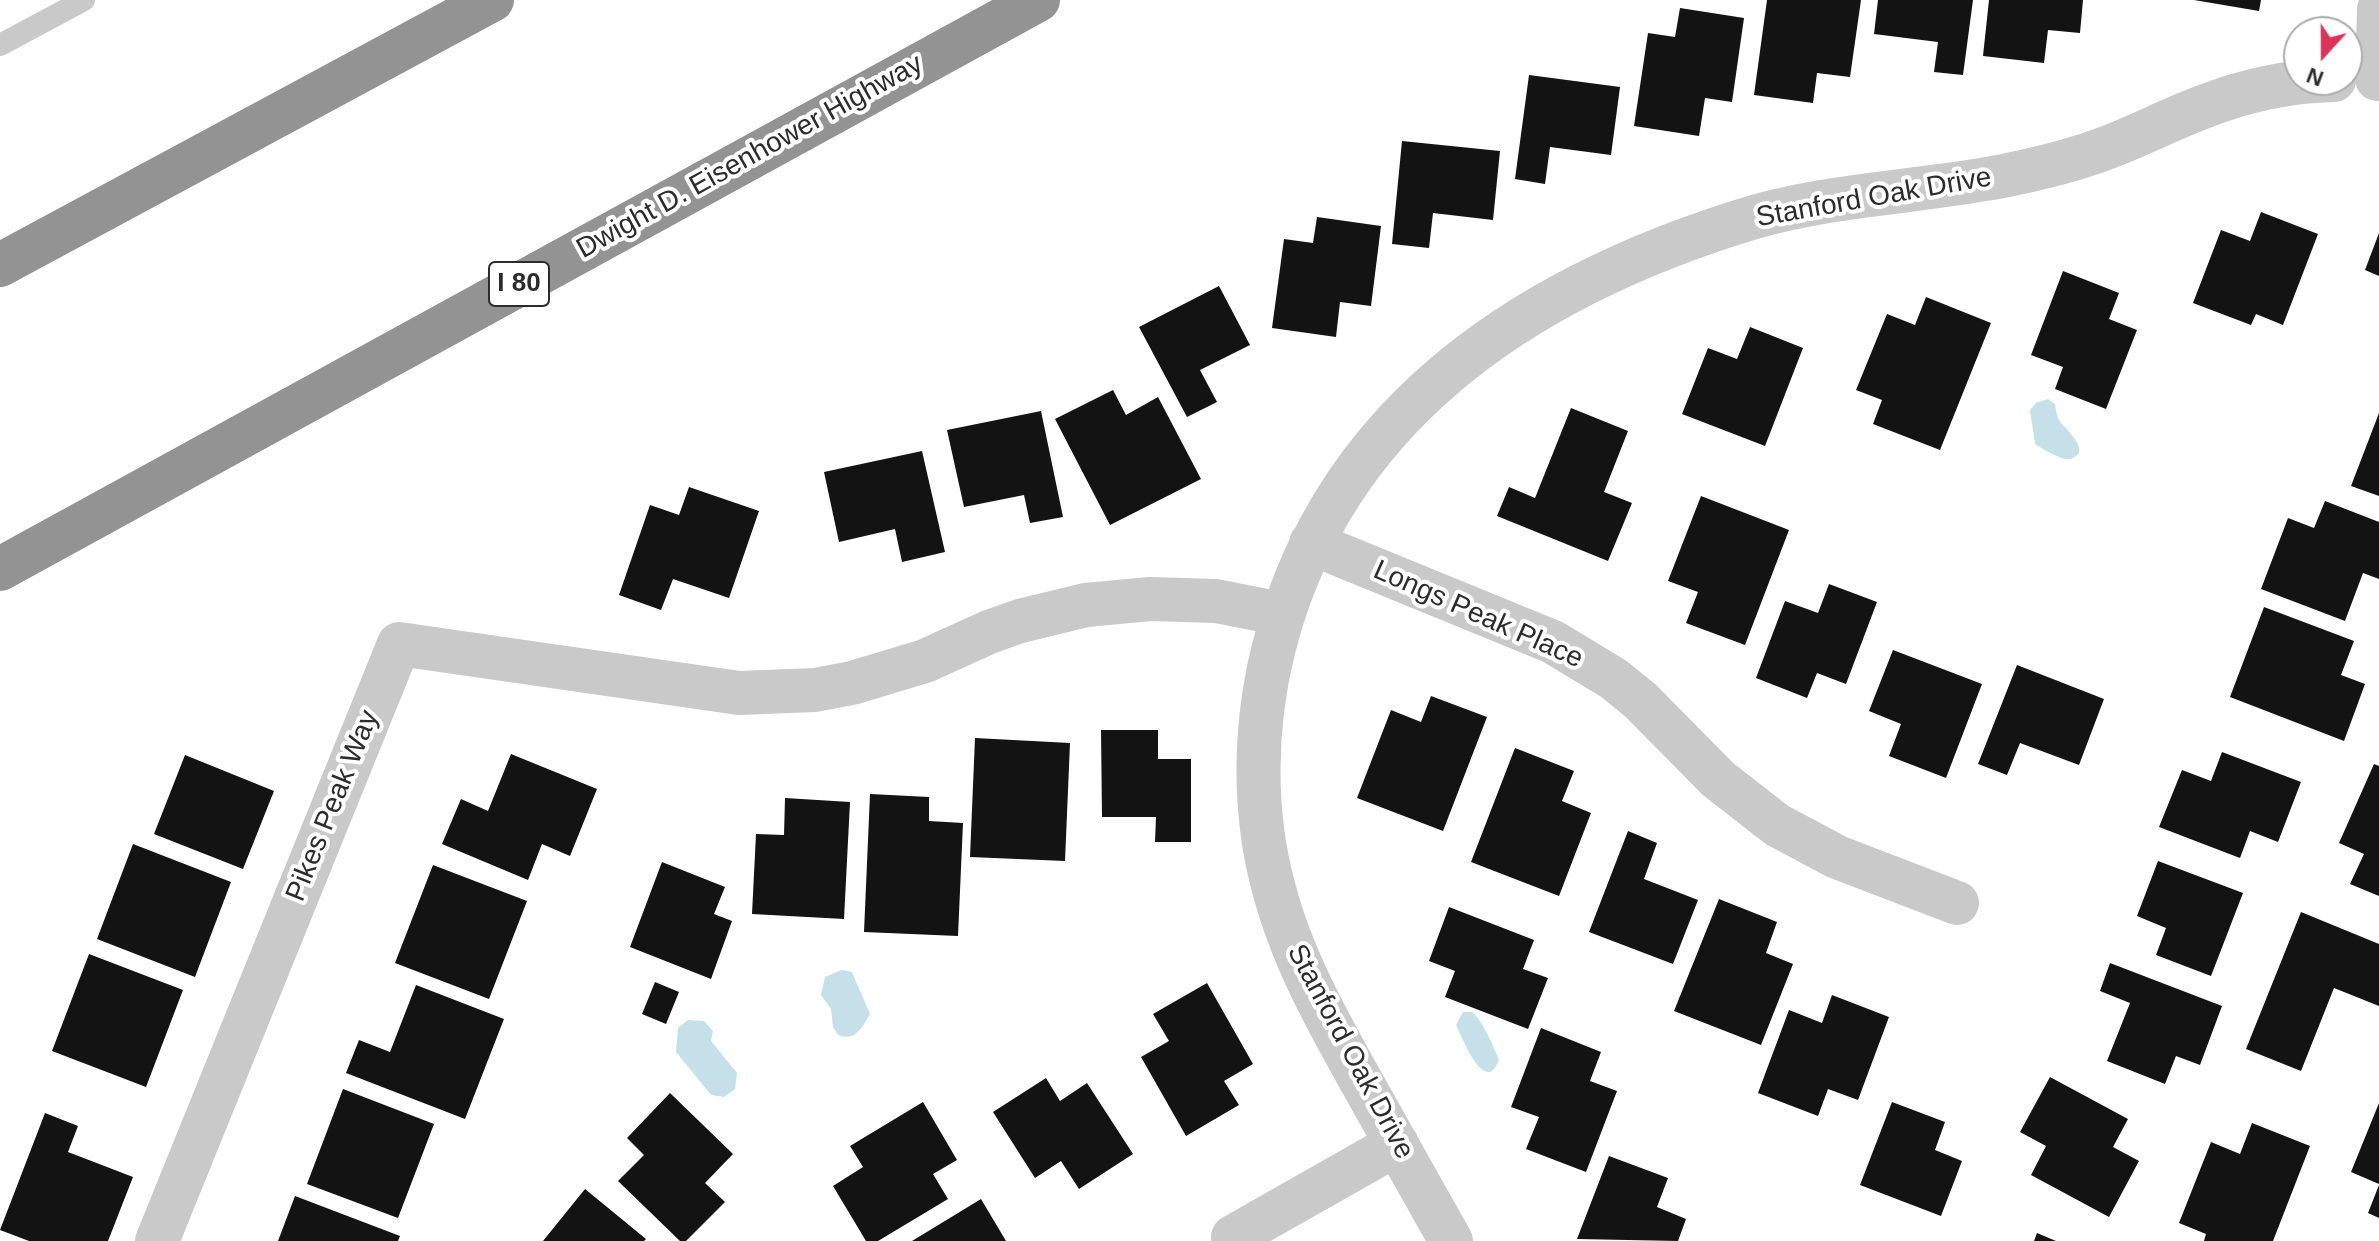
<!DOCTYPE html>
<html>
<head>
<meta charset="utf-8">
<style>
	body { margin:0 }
	#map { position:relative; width:2379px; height:1241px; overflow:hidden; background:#fff; font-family:Helvetica,sans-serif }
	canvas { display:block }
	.north { position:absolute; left:2283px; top:16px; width:80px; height:80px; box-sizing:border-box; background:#fff; border:2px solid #ababab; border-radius:50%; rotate:201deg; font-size:22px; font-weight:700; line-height:32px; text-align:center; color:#2c2c2c }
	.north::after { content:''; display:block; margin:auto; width:28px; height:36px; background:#dd3358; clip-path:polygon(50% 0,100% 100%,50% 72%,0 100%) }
</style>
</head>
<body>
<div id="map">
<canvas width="2379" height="1241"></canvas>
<div class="north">N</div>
</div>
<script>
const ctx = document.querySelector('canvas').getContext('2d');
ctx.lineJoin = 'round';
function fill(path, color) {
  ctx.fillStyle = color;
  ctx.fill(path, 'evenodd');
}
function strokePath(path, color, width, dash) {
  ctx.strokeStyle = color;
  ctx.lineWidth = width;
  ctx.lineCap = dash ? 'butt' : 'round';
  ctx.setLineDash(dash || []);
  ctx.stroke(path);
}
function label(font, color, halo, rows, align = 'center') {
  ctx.font = font + ' Helvetica,sans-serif';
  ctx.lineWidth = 8;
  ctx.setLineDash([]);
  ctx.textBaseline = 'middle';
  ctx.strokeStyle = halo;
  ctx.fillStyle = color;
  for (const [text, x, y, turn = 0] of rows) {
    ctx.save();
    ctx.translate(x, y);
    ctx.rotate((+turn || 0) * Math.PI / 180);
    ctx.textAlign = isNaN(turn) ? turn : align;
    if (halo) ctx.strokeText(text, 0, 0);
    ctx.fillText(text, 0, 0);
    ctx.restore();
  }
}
const water = new Path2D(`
	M2048,399L2055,404C2056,411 2057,418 2061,423C2067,430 2093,453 2070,459C2063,461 2042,449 2035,444L2030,410L2036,403Z
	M842,970L852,972L870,1014C862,1028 855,1042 838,1035L833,1027L831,1009L821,995L825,977Z
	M1463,1012C1469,1012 1472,1010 1476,1016C1484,1025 1495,1049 1499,1060C1485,1098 1461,1035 1456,1025Z
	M688,1020L704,1021L713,1031L711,1041L737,1073L735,1089L724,1097L711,1095L676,1052L678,1028Z`);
const building = new Path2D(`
	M1767,0H1861L1850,77L1817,73L1813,103L1754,95Z
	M1878,0H1973L1963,75L1934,72L1938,42L1874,34Z
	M1989,0H2083L2080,33L2048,30L2044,63L1983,56Z
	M2194,0H2261L2259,11Z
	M1680,8L1744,18L1732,102L1705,98L1699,136L1634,126L1648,33L1675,37Z
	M1529,75L1620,87L1611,155L1550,147L1545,184L1515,179Z
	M1402,141L1500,151L1493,220L1433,213L1429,248L1392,244Z
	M2261,212L2318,234L2283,325L2256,314L2251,325L2193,303L2221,230L2250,241Z
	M1317,217L1381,226L1371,306L1340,302L1336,337L1272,328L1284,239L1313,243Z
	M2379,233V276L2365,270Z
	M2063,271L2119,293L2109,319L2137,330L2106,409L2055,389L2063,367L2031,355Z
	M1219,286L1250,345L1200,370L1217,402L1187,417L1139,327Z
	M1926,297L1991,323L1940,450L1873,424L1882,400L1856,390L1887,314L1915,325Z
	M1750,327L1803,348L1765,446L1682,414L1708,348L1737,359Z
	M1113,390L1126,415L1158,397L1201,479L1110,525L1055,419Z
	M1571,408L1628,431L1604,492L1632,503L1608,561L1497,516L1509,487L1535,498Z
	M1041,411L1063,517L1030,523L1024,495L964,507L947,430Z
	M2379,413V496L2351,486Z
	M922,451L945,552L902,562L895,529L839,542L824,472Z
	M689,487L759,511L729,598L673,579L661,610L619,595L650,505L679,515Z
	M1701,496L1789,530L1745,645L1686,623L1698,592L1668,581Z
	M2325,501L2379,522V579L2363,573L2345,621L2261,589L2288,518L2314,528Z
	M1829,584L1877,602L1846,684L1817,673L1807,698L1756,678L1785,601L1818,613Z
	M2264,607L2354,641L2341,675L2365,684L2344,741L2230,697Z
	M1893,650L1982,684L1946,778L1889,756L1901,724L1869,711Z
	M2017,665L2104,699L2079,765L2020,743L2007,775L1978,764Z
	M1431,696L1487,717L1443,831L1357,798L1391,710L1421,722Z
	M1101,730H1158V759H1191V842H1155L1156,817H1102Z
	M975,738L1070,743L1065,861L970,857Z
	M1515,748L1574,771L1562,801L1591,813L1559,896L1471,862Z
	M2222,752L2301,782L2278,842L2250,831L2240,858L2159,827L2182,770L2211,781Z
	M511,754L597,789L570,856L542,844L528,880L442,844L461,799L488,811Z
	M185,755L274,791L243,869L154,834Z
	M2374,764L2379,766V896L2350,884L2364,854L2339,843Z
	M870,794L929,797V821L963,823L958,936L864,932Z
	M785,798L850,802L844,919L752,914L756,834L784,835Z
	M1628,831L1657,843L1644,879L1698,900L1673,964L1589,932Z
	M133,844L231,882L195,977L97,939Z
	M2158,861L2243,893L2211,976L2156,955L2166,928L2137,916Z
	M662,862L725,887L714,914L732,921L711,979L630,947Z
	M433,865L527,901L489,999L395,963Z
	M1719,899L1777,922L1766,953L1793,964L1761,1045L1674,1011Z
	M1449,907L1534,940L1523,969L1548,978L1528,1029L1445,997L1455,971L1429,961Z
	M2301,912L2379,944V1006L2334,988L2301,1071L2246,1049Z
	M89,954L183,990L146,1087L52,1051Z
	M2110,963L2222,1006L2200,1065L2176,1056L2165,1084L2107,1061L2130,1003L2100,991Z
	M655,982L679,992L666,1024L642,1014Z
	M1207,983L1253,1064L1224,1081L1239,1105L1186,1136L1141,1057L1169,1041L1153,1014Z
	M416,985L504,1019L465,1119L346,1073L359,1040L390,1052Z
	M1832,995L1889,1017L1858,1100L1828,1089L1818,1116L1758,1093L1789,1010L1822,1023Z
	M1541,1028L1601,1052L1590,1081L1617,1091L1586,1172L1526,1149L1539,1117L1511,1107Z
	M2050,1077L2128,1119L2113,1147L2139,1161L2109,1217L2031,1175L2046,1146L2020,1132Z
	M1046,1078L1060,1101L1087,1083L1133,1154L1079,1189L1061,1161L1035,1178L993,1112Z
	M343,1089L434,1124L398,1218L307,1184Z
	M670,1093L733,1154L705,1183L725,1202L686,1241H680L618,1181L644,1155L627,1138Z
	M923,1102L957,1160L933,1174L948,1199L878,1241H866L833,1186L863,1167L850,1146Z
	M1892,1102L1945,1122L1935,1150L1962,1161L1941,1216L1860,1185Z
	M2379,1103V1184L2351,1172Z
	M45,1113L78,1126L68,1152L133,1177L108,1241H29L0,1230Z
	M2252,1123L2310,1146L2273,1241H2204L2206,1234L2179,1223L2211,1142L2240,1154Z
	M1609,1156L1668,1178L1657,1207L1686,1219L1678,1241L1577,1239Z
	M2379,1185V1218L2368,1213Z
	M585,1189L646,1239L644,1241H543Z
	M295,1196L400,1236L398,1241H278Z
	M981,1199L1006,1241H912Z
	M2037,1233L2056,1241H2034Z`);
const lane = new Path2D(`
	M0,45L84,0`);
const street = new Path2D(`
	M2377,79L2379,9
	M1311,543L1553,642L1614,679L1641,701L1718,779L1777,825L1837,857L1957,903
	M1233,1237L1397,1144
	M157,1241L399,644L739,693L815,690L852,683L925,661L989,632L1020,621L1086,605L1150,599L1216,601L1282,614
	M1451,1241C1421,1188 1391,1135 1361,1081C1327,1020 1292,958 1274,889C1253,813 1254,728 1273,651C1331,417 1520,291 1738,222C1824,194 1915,193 2003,176C2038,169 2072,161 2106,148C2139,136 2170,119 2203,107C2246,90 2289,81 2334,80`);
const highway = new Path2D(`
	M0,265L492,0
	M0,569L1038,0`);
const shields = [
	[519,284,60]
];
const shieldNames = [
	["I 80",519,284]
];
const streetNames = [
	["Dwight D. Eisenhower Highway",750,157,-29],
	["Stanford Oak Drive",1874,198,-10],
	["Longs Peak Place",1478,615,24],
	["Pikes Peak Way",333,806,-68],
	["Stanford Oak Drive",1350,1052,62]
];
fill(water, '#c6e0e9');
fill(building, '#131313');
strokePath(lane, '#c9c9c9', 22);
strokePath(street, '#c9c9c9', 44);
strokePath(highway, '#939393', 44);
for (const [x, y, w] of shields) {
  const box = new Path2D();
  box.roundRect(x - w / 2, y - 22, w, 44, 6);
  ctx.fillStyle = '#fff';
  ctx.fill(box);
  strokePath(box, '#2c2c2c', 2);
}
label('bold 26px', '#2c2c2c', null, shieldNames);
label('28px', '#2c2c2c', '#fff', streetNames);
</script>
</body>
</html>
